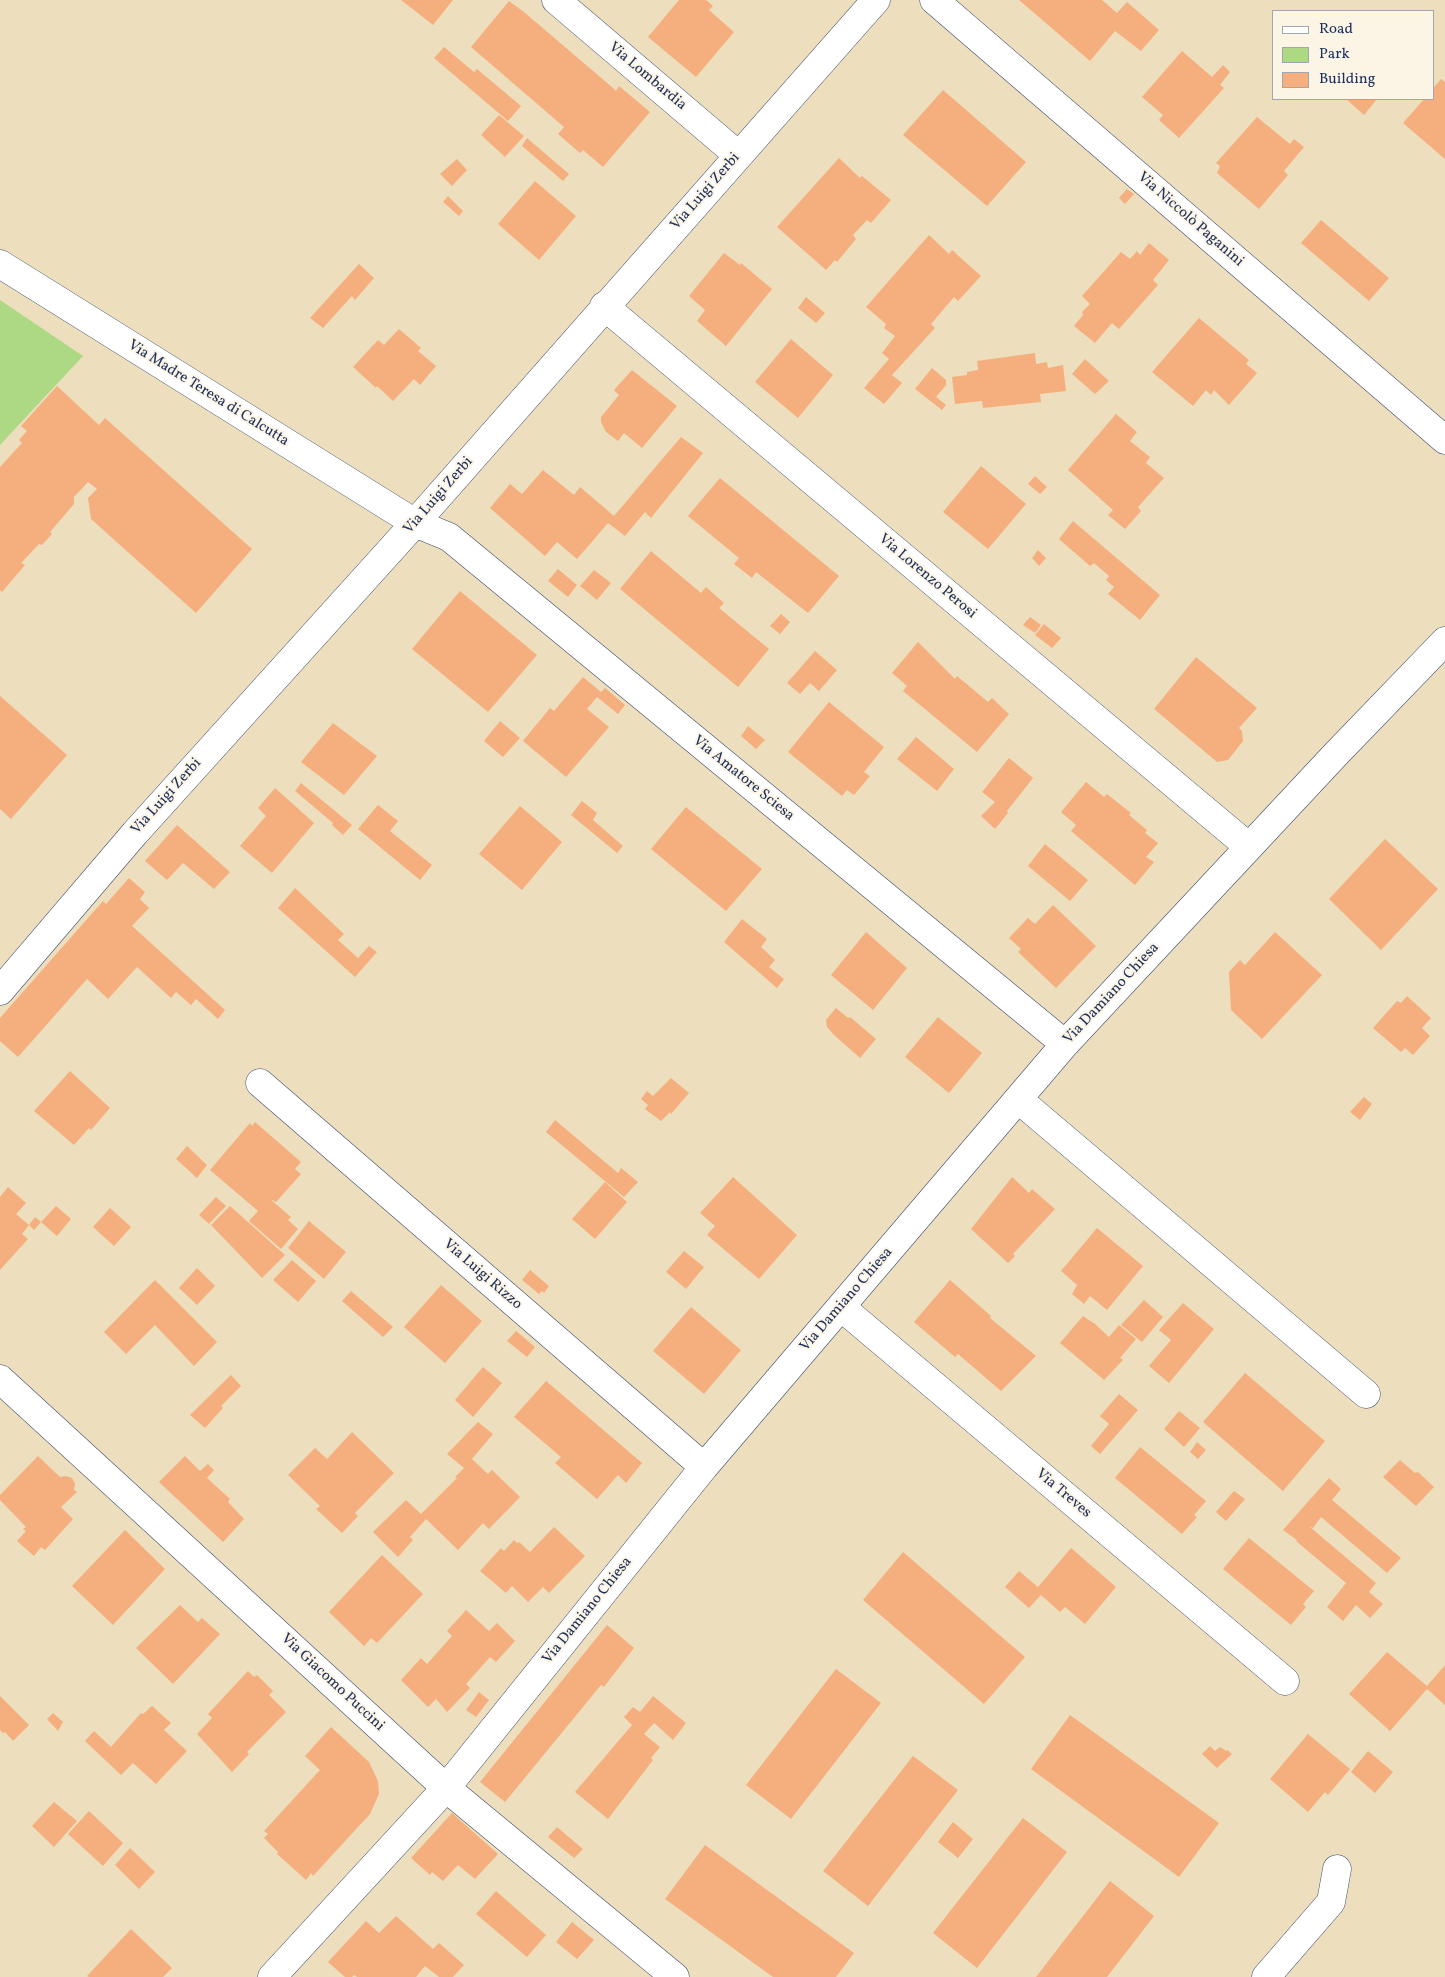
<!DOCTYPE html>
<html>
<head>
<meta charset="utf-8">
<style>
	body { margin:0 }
	#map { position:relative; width:1445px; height:1977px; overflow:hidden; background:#eddfbd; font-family:Vollkorn,serif }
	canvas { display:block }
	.legend { position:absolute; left:1272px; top:10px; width:162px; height:90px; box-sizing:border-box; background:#fcf5e5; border:1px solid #a2a6af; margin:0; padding:6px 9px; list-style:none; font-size:15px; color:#1b2f5e }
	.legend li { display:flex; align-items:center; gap:10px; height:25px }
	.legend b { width:25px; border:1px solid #a2a6af }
</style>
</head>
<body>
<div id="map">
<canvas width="1445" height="1977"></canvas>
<ul class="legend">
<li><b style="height:6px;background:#fff"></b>Road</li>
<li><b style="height:14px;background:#add884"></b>Park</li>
<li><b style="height:14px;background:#f5ae7e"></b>Building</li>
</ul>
</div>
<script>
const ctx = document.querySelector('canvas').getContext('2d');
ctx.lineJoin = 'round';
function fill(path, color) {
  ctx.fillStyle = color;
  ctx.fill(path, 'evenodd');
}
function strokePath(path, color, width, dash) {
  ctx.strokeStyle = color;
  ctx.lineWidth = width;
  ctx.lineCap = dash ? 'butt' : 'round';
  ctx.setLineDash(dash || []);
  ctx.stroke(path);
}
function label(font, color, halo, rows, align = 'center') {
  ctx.font = font + ' Vollkorn,serif';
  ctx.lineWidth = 4;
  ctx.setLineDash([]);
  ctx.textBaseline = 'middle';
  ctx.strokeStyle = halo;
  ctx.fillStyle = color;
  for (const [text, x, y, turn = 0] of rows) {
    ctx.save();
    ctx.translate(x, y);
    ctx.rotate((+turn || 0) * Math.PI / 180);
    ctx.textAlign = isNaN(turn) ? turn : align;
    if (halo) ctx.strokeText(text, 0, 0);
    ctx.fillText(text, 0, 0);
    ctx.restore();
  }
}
const green = new Path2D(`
	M0,300L83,356L0,445Z`);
const building = new Path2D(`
	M401,0H453L433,25Z
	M679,0H706L713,6L709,10L734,32L696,77L648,37Z
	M1019,0H1102L1117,13L1127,2L1159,30L1141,51L1115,31L1090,61Z
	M509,1L524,12L613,88L616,91L619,86L650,112L603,167L583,150L580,153L558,134L564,127L471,47Z
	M444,47L474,72L477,69L521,106L508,121L434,58Z
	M1182,51L1212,77L1223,65L1230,72L1220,85L1224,88L1179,138L1159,120L1163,115L1142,97Z
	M1441,79L1445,82V159L1403,123L1424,99H1434V87Z
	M943,90L1026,162L987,206L903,135Z
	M1346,99H1377L1364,115Z
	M499,115L524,136L505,157L481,135Z
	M1257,117L1290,144L1294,139L1304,147L1284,171L1288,175L1259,209L1217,173L1220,166L1216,163Z
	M527,138L569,174L563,181L522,146Z
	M839,158L860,178L862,176L891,200L871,223L867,220L853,235L856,239L837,262L835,260L826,270L777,227Z
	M457,159L467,170L452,186L440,174Z
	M535,181L576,216L539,260L498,224Z
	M1127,189L1134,194L1125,204L1119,198Z
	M448,196L463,211L459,216L443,202Z
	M1321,220L1389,278L1369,301L1301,243Z
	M929,235L949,254L952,250L981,276L958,301L954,297L931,324L935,328L892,375L902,383L884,404L864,388L889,359L882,353L895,336L884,328L886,324L866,307Z
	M1149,243L1169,260L1153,280L1158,285L1119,329L1112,323L1095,343L1074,326L1083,315L1082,312L1090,304L1082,296L1121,252L1130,259L1137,251L1140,255Z
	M724,253L740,265L741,263L772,289L726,346L697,321L705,310L689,296Z
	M359,264L374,278L355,300L352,296L323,328L310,318Z
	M806,297L825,313L816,323L798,308Z
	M1199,318L1249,360L1246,364L1257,373L1229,405L1214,390L1211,395L1206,390L1193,406L1152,372Z
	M399,329L421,348L418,351L436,366L420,385L414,379L393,401L377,386L376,388L353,367L378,340L384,345Z
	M791,339L833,375L798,418L755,382Z
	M1035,353L1036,364L1047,362L1048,368L1063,365L1066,391L1040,394L1041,402L983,408L982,401L955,404L952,377L967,375V372L978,370L977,361Z
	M1085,359L1109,381L1095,394L1072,374Z
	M932,368L946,380V385L936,397L946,405L942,410L915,389Z
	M632,370L677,406L642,448L624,433L618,441L606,432L601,422V417L619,395L614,390Z
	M57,386L99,425L105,418L252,549L196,613L91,519L88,498L97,489L88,482L74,497V504L50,532L52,534L42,545L39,544L21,563L25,565L2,592L0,590V467L22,443L19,440L27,431L21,426Z
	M1116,414L1137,432L1130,441L1150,457L1146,463L1164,478L1138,507L1141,511L1125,529L1108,515L1113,510L1068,470Z
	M681,437L703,453L651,518L645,512L625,536L608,523L577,559L557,542L545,556L490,508L510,484L522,494L543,470L574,495L580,487L614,516Z
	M981,466L1026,504L988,549L943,512Z
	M1035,476L1047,487L1040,494L1028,484Z
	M720,478L839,576L808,613L756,572L752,578L734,564L739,558L688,516Z
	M1073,521L1160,595L1140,620L1108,594L1114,587L1106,580L1109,576L1094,563L1090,566L1059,539Z
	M1038,550L1046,558L1039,566L1032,558Z
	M651,551L701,593L706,587L724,603L719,608L769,649L738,687L620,589Z
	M558,569L577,585L568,597L548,581Z
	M594,570L611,583L597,600L580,586Z
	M460,591L537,655L488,712L412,649Z
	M781,614L790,622L780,634L770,626Z
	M1030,617L1041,625L1035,633L1023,625Z
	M1044,624L1061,638L1052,648L1035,635Z
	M918,642L955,679L957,676L988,702L992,698L1009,714L977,752L903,691L907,686L892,673Z
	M815,651L837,670L819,691L810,683L800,694L787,683Z
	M1196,657L1257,708L1239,728L1242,731L1243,741L1228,760L1217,762L1154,709Z
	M583,677L601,692L605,688L625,705L618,714L597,697L587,709L609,727L566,777L523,741L550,708L554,711Z
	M0,696L67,755L11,819L0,809Z
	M829,702L884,747L864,772L870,776L854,795L847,790L842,796L788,752Z
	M500,721L520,738L503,757L484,741Z
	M333,723L377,756L344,795L301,762Z
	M748,726L765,740L756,749L741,736Z
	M916,737L954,769L937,791L897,759Z
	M1009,758L1033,778L1007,811L1008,813L995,829L981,816L995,802L982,792Z
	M1086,782L1104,797L1107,794L1131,813L1129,815L1147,830L1145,833L1158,843L1146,857L1154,862L1135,885L1071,831L1076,825L1061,812Z
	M301,783L352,825L343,835L332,825L333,823L295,791Z
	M275,788L314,823L272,873L240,846L266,816L258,808Z
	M582,801L597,813L593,820L623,846L617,853L571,815Z
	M378,805L398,821L390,831L432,865L420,880L358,829Z
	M520,806L562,842L522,890L479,854Z
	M686,807L762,869L726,911L651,849Z
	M177,825L230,872L214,889L183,863L167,880L145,861Z
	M1385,839L1438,889L1381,950L1329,899Z
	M1045,844L1088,880L1070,901L1028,866Z
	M129,878L145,892L140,899L149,908L132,926L225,1010L218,1019L196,999L191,1005L176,992L171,998L137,967L108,999L87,979L18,1057L0,1041V1018L103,901L106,904Z
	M295,888L344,934L338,940L358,958L369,946L377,952L355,977L278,908Z
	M1053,905L1096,946L1056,988L1018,952L1021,949L1009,938L1028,918L1035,924Z
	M742,919L767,939L761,947L775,960L769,967L784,979L777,988L724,942Z
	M866,932L907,968L873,1010L831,975Z
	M1275,932L1322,975L1262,1039L1231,1010L1229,972L1240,960L1245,965Z
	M1407,996L1431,1018L1422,1028L1430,1036L1413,1055L1405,1048L1401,1052L1373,1028L1397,1001L1401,1003Z
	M836,1008L848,1018L850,1017L876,1039L860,1058L834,1035L827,1027L826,1020Z
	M938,1017L982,1053L949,1093L905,1057Z
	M70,1071L110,1108L91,1130L89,1128L74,1145L34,1111Z
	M671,1078L689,1093L671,1114L670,1112L661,1121L645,1109L648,1105L641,1099L647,1091L653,1096Z
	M1364,1097L1372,1104L1360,1120L1350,1112Z
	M555,1120L618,1173L621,1168L638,1182L624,1197L546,1132Z
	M255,1122L301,1162L295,1169L301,1174L276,1202L270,1199L291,1217L288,1220L298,1229L281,1249L249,1221L258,1211L210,1170L250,1123L252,1126Z
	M187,1146L207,1165L197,1178L176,1159Z
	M733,1177L797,1235L759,1279L707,1235L715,1226L700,1213Z
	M1012,1177L1029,1193L1032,1189L1055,1209L1013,1254L1015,1256L1008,1263L971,1229Z
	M605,1182L627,1202L595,1239L572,1219Z
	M8,1187L26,1203L16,1214L29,1225L35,1217L41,1222L34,1230L29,1225L22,1234L28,1239L0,1270V1197Z
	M216,1197L226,1206L209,1224L199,1215Z
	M56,1206L71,1219L57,1236L41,1222Z
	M230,1206L285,1255L262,1278L211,1225Z
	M110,1208L131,1227L114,1246L93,1227Z
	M309,1221L346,1252L324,1279L288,1248Z
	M1097,1228L1143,1266L1107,1310L1090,1296L1084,1304L1072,1294L1077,1285L1061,1271Z
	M684,1251L704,1267L686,1289L666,1272Z
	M292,1260L316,1281L298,1302L273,1280Z
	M197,1268L215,1286L197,1305L179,1288Z
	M530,1270L549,1286L544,1293L542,1291L539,1294L522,1280Z
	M155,1280L217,1342L194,1366L155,1325L126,1354L104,1332Z
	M950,1280L991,1316L990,1318L1036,1356L1001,1391L958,1354L955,1357L914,1322Z
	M441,1285L482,1321L445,1363L404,1327Z
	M351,1291L393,1327L383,1337L342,1301Z
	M1144,1300L1163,1317L1142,1342L1121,1325Z
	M1183,1303L1214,1329L1169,1383L1149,1366L1171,1340L1159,1330Z
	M691,1307L741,1350L704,1394L653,1351Z
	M1083,1316L1095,1324L1109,1337L1119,1325L1136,1339L1120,1358L1123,1360L1104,1380L1060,1343Z
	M516,1331L535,1347L527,1357L507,1341Z
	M483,1367L502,1383L473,1417L455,1400Z
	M1245,1373L1325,1441L1283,1491L1203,1422Z
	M231,1375L241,1386L221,1406L223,1408L205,1428L190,1415Z
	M546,1381L642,1463L626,1483L618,1475L597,1499L555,1463L561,1457L514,1417Z
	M1119,1394L1138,1410L1100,1454L1091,1446L1109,1424L1100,1416Z
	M1179,1411L1200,1428L1184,1447L1164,1429Z
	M478,1422L493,1434L472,1459L488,1474L492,1470L520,1497L489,1529L483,1523L458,1550L426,1519L410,1537L413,1540L398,1557L373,1532L406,1500L421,1514L457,1478L455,1477L464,1468L447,1454Z
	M352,1432L394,1473L355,1513L358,1516L342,1533L316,1509L320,1506L288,1475L315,1448L327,1459Z
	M1197,1442L1206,1450L1198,1459L1190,1452Z
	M1140,1447L1206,1501L1194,1515L1197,1517L1182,1534L1115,1478Z
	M38,1456L60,1477L66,1476L72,1478L75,1484L74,1490L77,1492L61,1507L73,1519L45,1550L41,1547L34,1556L17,1541L26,1531L23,1529L26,1527L0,1500V1495Z
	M185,1456L200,1471L208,1464L214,1470L207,1478L230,1499L228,1502L244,1519L223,1542L159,1482Z
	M1400,1460L1415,1473L1418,1472L1434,1487L1416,1506L1383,1477Z
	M1329,1478L1341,1489L1332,1500L1401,1558L1387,1573L1321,1517L1313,1528L1310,1527L1376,1583L1369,1592L1383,1604L1370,1618L1356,1605L1343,1621L1327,1607L1346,1583L1296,1541L1297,1540L1283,1530Z
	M1234,1491L1245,1499L1226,1521L1216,1512Z
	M554,1527L585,1556L549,1593L543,1587L528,1602L512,1586L506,1593L480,1571L501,1548L504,1551L514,1540L517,1543L519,1542L530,1552Z
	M125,1530L165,1569L113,1625L72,1586Z
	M1249,1538L1314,1591L1303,1604L1306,1607L1291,1625L1223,1569Z
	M1071,1548L1116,1587L1085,1624L1065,1607L1060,1612L1041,1595L1029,1608L1005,1587L1019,1571L1038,1587Z
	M903,1552L1025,1657L984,1704L863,1600Z
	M382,1555L423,1594L377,1643L371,1638L364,1646L329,1612Z
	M180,1605L198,1622L202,1618L220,1634L173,1684L136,1648Z
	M466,1610L489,1631L497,1623L515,1641L496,1662L490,1657L466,1684L470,1688L447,1712L436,1699L428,1707L401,1680L421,1658L427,1664L452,1636L447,1631Z
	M607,1625L634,1648L604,1687L601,1685L505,1802L480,1782Z
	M1387,1652L1427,1686L1445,1665V1705L1427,1689L1390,1731L1349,1694Z
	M836,1669L881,1703L791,1819L746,1785Z
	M248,1671L254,1677L257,1675L273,1691L269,1695L286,1712L247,1752L249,1754L232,1772L197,1734L212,1718L208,1714Z
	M479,1692L489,1700L476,1717L466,1710Z
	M0,1696L29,1725L13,1741L5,1732L3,1733L0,1730Z
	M653,1696L686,1723L673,1740L654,1723L644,1734L660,1747L651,1758L653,1760L608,1819L575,1792L632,1725L624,1717L633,1707L640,1712Z
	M152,1706L171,1723L164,1730L187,1751L156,1784L133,1763L121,1775L85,1741L94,1731L111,1747L141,1713L143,1714Z
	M53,1713L63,1722L58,1731L47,1719Z
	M1070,1715L1219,1823L1179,1877L1031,1769Z
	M331,1727L369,1762L378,1781L379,1794L370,1814L313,1876L311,1873L306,1880L277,1854L278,1852L264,1838L268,1834L264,1831L320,1770L305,1756Z
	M1308,1734L1350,1769L1328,1795L1325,1792L1308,1812L1270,1779Z
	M1210,1746L1215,1751L1220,1747L1226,1751L1227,1750L1232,1754L1217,1768L1202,1754Z
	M1368,1751L1393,1772L1375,1793L1351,1772Z
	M913,1756L958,1790L868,1906L823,1871Z
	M54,1802L77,1821L54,1847L32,1826Z
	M89,1811L123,1843L103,1866L68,1834Z
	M452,1813L498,1854L475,1879L458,1865L443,1881L432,1872L430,1875L411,1858Z
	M1023,1818L1067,1852L977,1968L933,1933Z
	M953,1822L973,1839L958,1858L938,1842Z
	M557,1827L583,1849L574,1858L548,1837Z
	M705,1845L854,1953L836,1977H773L665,1899Z
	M130,1848L155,1872L139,1889L115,1865Z
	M1110,1881L1154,1916L1107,1977H1036Z
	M496,1891L546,1935L527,1957L476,1914Z
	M396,1916L433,1949L439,1943L464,1965L453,1977H439L425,1966L416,1977H357L354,1975L352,1977H345L328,1962L366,1921L379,1933Z
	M572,1922L594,1940L577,1959L556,1942Z
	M131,1929L172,1968L163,1977H89L87,1976Z`);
const minor = new Path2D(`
	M556,0L738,155
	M934,0L1445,440
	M604,306L1249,847
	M415,523L449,537L1065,1044
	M260,1083L704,1467
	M1018,1099L1366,1394
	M841,1307L1285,1681
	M0,1379L446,1788L675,1977
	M272,1977L446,1788L704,1467L1065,1044L1336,754L1445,641
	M1266,1977L1331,1902L1337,1869`);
const tertiary = new Path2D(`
	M0,264L415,523
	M0,991L135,833L415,523L876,0`);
const streetNames = [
	["Via Lombardia",647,77,40],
	["Via Luigi Zerbi",706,192,-49],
	["Via Niccolò Paganini",1190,220,41],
	["Via Madre Teresa di Calcutta",208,394,32],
	["Via Luigi Zerbi",439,496,-49],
	["Via Lorenzo Perosi",927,577,40],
	["Via Amatore Sciesa",743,779,39],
	["Via Luigi Zerbi",167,797,-48],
	["Via Damiano Chiesa",1112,994,-47],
	["Via Luigi Rizzo",482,1275,41],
	["Via Damiano Chiesa",847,1300,-49],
	["Via Treves",1063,1494,40],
	["Via Damiano Chiesa",588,1611,-51],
	["Via Giacomo Puccini",332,1683,43]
];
fill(green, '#add884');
fill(building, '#f5ae7e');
strokePath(minor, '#3a496c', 29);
strokePath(tertiary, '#3a496c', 29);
strokePath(minor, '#fff', 28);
strokePath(tertiary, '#fff', 28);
label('15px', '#1b2f5e', '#fcf5e5', streetNames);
</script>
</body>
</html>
